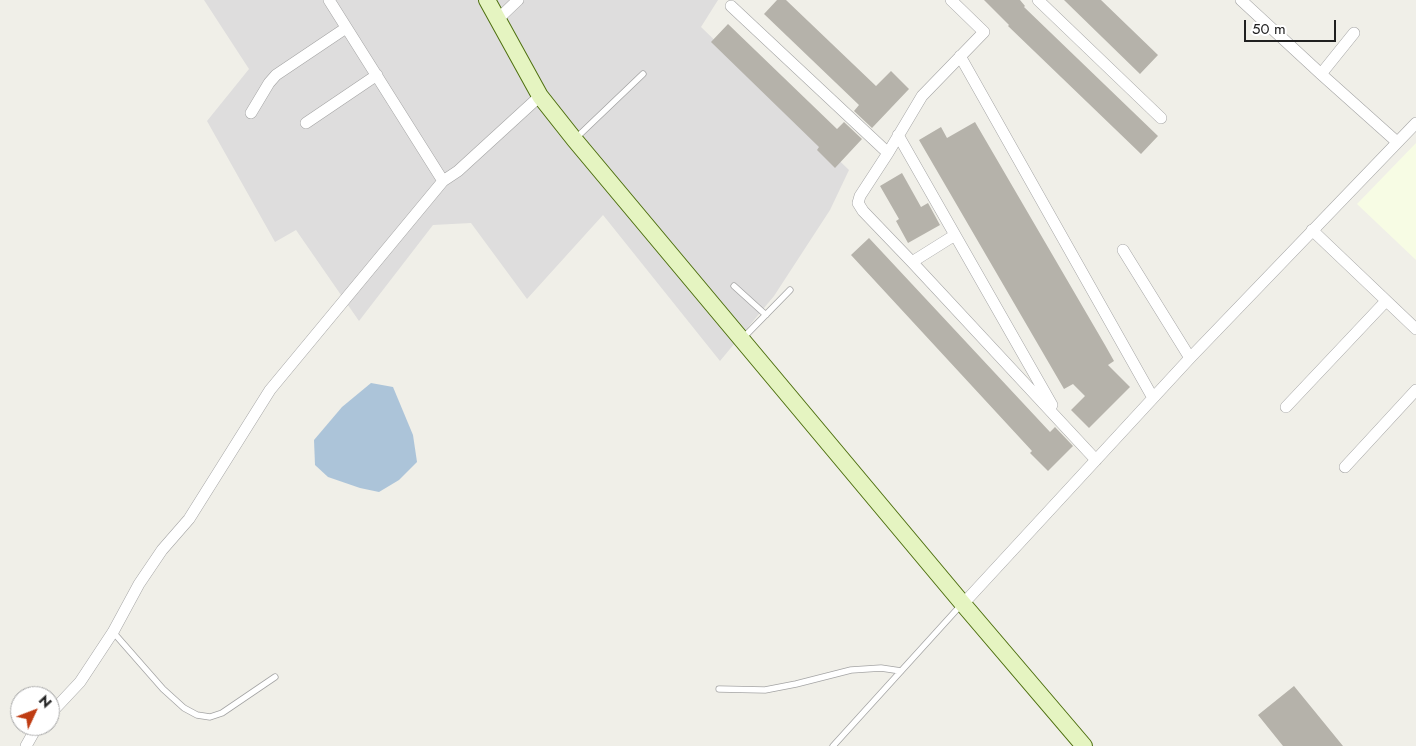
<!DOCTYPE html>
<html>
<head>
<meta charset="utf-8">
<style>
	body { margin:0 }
	#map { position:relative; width:1416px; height:746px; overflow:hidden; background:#f0efe8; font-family:Jost,sans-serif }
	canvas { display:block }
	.north { position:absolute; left:10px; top:686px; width:50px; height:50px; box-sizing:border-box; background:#fff; border:1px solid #a6a6a6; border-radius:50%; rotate:47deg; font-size:14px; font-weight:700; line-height:20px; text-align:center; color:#202020 }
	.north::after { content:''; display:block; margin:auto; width:18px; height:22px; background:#bf3c12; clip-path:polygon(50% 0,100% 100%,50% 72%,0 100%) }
	.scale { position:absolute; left:1244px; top:20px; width:92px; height:22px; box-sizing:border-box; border:2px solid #202020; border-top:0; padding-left:6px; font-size:15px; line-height:18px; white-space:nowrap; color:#202020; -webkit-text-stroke:4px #fff; paint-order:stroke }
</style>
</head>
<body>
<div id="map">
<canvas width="1416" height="746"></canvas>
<div class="north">N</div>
<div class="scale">50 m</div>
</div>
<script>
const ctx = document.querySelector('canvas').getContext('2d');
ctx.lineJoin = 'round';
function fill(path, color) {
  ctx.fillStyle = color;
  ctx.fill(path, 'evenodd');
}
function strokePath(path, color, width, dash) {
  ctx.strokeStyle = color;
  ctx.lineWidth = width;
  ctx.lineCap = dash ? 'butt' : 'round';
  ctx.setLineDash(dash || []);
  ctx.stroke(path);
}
const residential = new Path2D(`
	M204,0H718L701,27L849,170L830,210L774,296L720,361L603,215L527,299L471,223L433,225L359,321L296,230L275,242L207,121L249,69Z`);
const education = new Path2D(`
	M1416,143V260L1357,204Z`);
const water = new Path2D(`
	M371,383L393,387L413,435L417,462L399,480L379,492L360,488L328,477L315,465L314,440L342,407Z`);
const building = new Path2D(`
	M777,0H786L876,86L891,71L909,89L872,128L854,111L859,105L764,14Z
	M984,0H1020L1025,6L1024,7L1158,136L1141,154L1008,26L1009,25Z
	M1064,0H1101L1158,55L1140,74Z
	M728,24L837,129L844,122L862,139L835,168L817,150L819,147L711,42Z
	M975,122L1105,345L1114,361L1108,365L1130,387L1089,428L1071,410L1085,396L1073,384L1064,389L919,140L941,127L947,138Z
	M902,173L921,207L928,203L940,225L908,243L896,221L899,219L880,186Z
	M869,238L1050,432L1055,427L1073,446L1048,471L1030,453L1032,451L851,255Z
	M1294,686L1343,746H1283L1258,715Z`);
const lane = new Path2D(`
	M576,138L643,74
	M734,286L766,315
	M743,338L790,290
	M113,632L163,689L184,708L197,715L210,717L222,713L275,677
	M719,689L765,690L796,684L851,670L881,668L901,671
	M833,746L961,605`);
const street = new Path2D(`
	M329,0L443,181
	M951,0L984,32L922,96L888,153L860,196L858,203L863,211L912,262L1096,460
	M1038,0L1161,118
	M1241,0L1321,74L1397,142
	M731,6L888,153
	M498,19L518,0
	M960,56L1153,398
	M1321,74L1354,33
	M251,113L269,83L276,75L346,28
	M306,123L377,75
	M898,135L1052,405
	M1312,230L1416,329
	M1123,250L1190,358
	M912,262L955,235
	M1286,407L1386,301
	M1345,467L1416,390
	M963,604L1190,358L1416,123
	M50,714L80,682L113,632L139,584L162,550L189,519L270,390L443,181L458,171L540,96
	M26,746L35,730L38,726`);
const secondary = new Path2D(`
	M487,0L540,96L574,139L963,604L1084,746`);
fill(residential, '#dedddd');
fill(education, '#f7fce4');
fill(water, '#acc4d9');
fill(building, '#b5b2aa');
strokePath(lane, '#a4a4a4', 7);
strokePath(street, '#a4a4a4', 12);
strokePath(secondary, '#4e700f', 18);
strokePath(lane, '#fff', 5.5);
strokePath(street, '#fff', 11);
strokePath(secondary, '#e5f4c1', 16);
</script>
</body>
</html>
